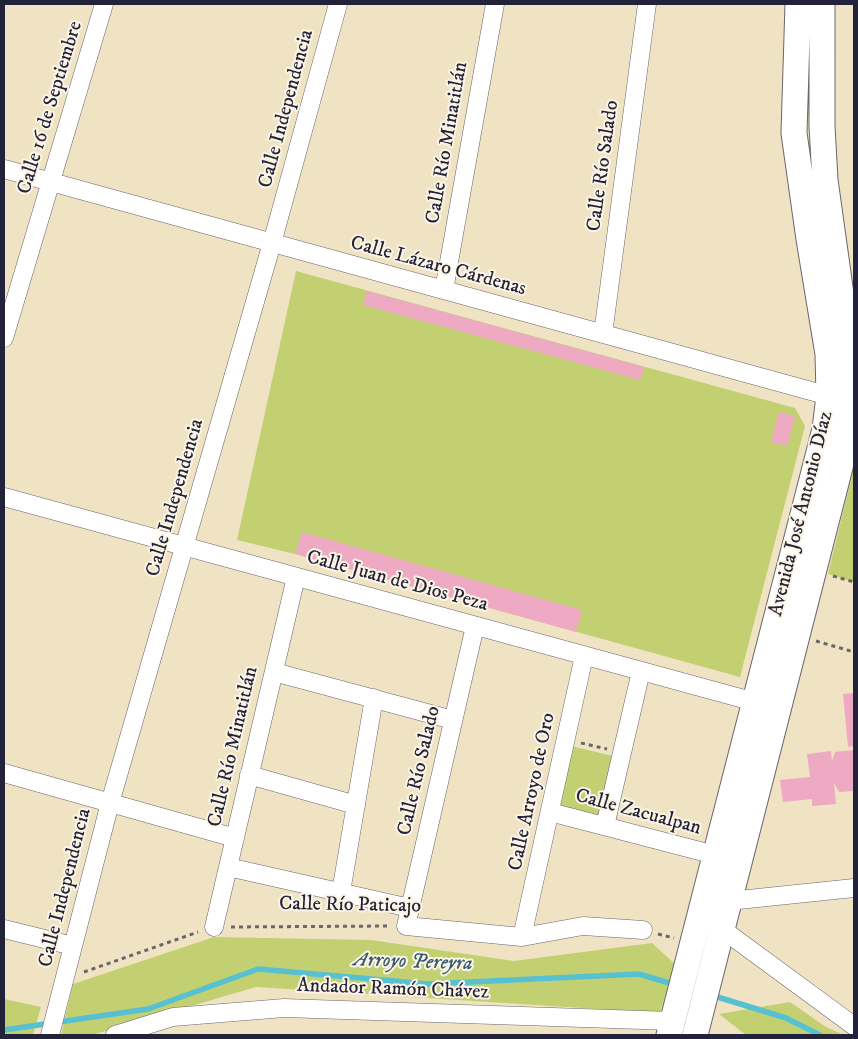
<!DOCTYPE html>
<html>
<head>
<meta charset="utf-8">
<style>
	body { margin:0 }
	#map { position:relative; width:858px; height:1039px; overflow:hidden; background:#efe3c4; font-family:"IM FELL DW Pica",serif }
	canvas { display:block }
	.frame { position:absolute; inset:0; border:5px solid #22223b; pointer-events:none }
</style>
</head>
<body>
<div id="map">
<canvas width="858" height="1039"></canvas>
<div class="frame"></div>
</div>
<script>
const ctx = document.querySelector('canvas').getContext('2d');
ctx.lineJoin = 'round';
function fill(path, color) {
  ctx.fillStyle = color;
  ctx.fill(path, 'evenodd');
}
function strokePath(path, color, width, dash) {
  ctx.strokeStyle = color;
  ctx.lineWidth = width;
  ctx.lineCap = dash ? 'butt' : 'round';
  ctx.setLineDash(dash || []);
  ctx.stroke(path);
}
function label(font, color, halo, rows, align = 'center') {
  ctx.font = font + ' "IM FELL DW Pica",serif';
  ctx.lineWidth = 4;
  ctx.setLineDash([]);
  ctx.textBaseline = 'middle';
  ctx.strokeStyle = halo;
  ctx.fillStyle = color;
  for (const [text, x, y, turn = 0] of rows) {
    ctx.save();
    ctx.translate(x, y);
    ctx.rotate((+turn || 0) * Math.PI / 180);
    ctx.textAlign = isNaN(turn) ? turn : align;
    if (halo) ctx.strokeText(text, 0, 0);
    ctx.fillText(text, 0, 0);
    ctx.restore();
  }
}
const green = new Path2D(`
	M296,271L795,408L805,426L740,677L295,554L237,540Z
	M854,467V582L828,574Z
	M571,746L613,756L599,818L557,808Z
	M214,937L371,940L514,961L652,943L675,964L660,1013L256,987L92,1035H61L73,984Z
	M4,999L41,1007L33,1035H4Z
	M790,1002L826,1027L844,1035H746L719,1014Z`);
const stream = new Path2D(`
	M711,995L786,1018L820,1035
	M4,1030L148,1009L258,969L428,984L639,974L676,985`);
const building = new Path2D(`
	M367,291L644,367L640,380L363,305Z
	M779,412L795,416L787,446L771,442Z
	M302,532L582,610L576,632L295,554Z
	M854,693V746L848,747L843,694Z
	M854,750V791L839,792L834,783L836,804L812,806V799L783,802L780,780L810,777L807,754L831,751L832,761L835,752Z`);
const path = new Path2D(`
	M833,576L854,582
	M816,641L854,652
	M581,743L607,749
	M231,927L390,926
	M658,934L674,938
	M84,972L198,932`);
const street = new Path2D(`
	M4,169L840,399
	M444,290L495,4
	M603,334L647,4
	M4,338L104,4
	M4,497L766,705
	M475,626L406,926L522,937L583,926L643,930
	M274,672L453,720
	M4,773L235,838
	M249,775L356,805
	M550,812L715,855
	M605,826L641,671
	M228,867L410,908
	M341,892L374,698
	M720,898L729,901L854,888
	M712,926L722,929L854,1026
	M214,927L296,577
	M4,929L73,946
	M522,937L584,656
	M50,1035L110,803L272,243L338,4
	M115,1035L173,1017L284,1008L672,1021`);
const secondary = new Path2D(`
	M669,1035L825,429L829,396L828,354L809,239L794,133L798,4
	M695,1035L848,436L852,402V373L825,180L822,126V4`);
const streetNames = [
	["Calle 16 de Septiembre",51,108,-73],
	["Calle Independencia",287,109,-75],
	["Calle Río Minatitlán",448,143,-80],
	["Calle Río Salado",604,166,-82],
	["Calle Lázaro Cárdenas",438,267,15],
	["Calle Independencia",176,498,-74],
	["Avenida José Antonio Díaz",802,514,-76],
	["Calle Juan de Dios Peza",397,582,15],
	["Calle Río Minatitlán",234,747,-77],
	["Calle Río Salado",420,771,-77],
	["Calle Arroyo de Oro",533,792,-78],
	["Calle Zacualpan",638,813,15],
	["Calle Independencia",66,888,-76],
	["Calle Río Paticajo",350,906,1],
	["Andador Ramón Chávez",393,990,2]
];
const waterNames = [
	["Arroyo Pereyra",413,963,2]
];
fill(green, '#c2d072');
strokePath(stream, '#57c1d2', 5.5);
fill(building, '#edaac2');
strokePath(street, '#6a666b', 19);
strokePath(secondary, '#6a666b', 27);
strokePath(path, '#6a666b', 3, [4, 4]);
strokePath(street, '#fff', 18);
strokePath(secondary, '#fff', 25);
label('20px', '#22223b', '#fcf5e5', streetNames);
label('italic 21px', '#355a70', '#fcf5e5', waterNames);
</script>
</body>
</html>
